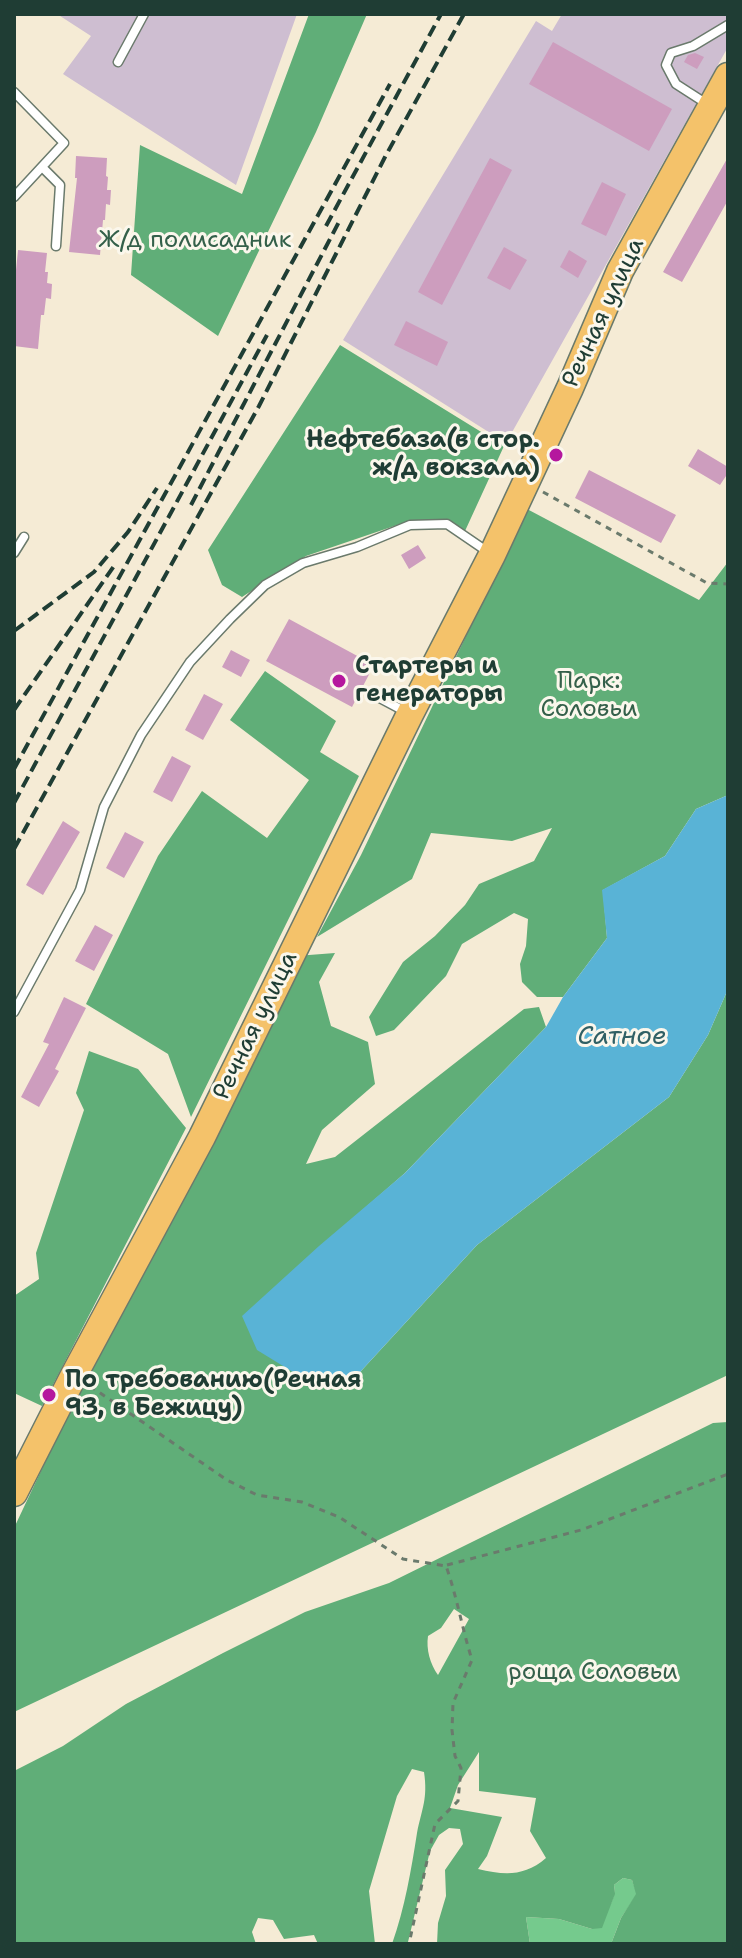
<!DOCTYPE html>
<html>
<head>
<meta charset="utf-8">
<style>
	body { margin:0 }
	#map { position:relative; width:742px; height:1958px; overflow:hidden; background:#f5ebd5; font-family:"Shantell Sans",sans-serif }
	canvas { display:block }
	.frame { position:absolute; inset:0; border:16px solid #1f3d34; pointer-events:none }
</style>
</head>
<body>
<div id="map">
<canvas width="742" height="1958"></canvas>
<div class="frame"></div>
</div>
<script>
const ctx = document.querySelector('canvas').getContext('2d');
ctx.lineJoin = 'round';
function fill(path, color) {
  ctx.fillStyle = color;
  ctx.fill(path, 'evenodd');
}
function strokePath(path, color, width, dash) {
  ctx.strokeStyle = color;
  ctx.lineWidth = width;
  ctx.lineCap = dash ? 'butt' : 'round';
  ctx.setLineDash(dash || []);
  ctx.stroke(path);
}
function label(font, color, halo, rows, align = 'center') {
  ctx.font = font + ' "Shantell Sans",sans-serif';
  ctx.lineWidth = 6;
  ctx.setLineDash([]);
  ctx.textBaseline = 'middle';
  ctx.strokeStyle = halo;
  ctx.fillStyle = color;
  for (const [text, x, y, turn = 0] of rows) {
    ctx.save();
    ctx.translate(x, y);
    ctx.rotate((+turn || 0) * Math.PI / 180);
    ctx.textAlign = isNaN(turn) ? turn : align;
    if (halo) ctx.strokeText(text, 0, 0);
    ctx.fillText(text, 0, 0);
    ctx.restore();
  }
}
const industrial = new Path2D(`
	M57,14H297L236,185L63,74L91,36Z
	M562,14H728V47L506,443L343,340L536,21L552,31Z`);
const green = new Path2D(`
	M623,1878L632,1880L637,1894L621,1918L611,1944H530L526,1917L559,1919L592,1929C602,1915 617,1903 614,1885Z`);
const forest = new Path2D(`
	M309,14H367L316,132L218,336L131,275L140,145L242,194Z
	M340,345L504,446L465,531L449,521H409L306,556L242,597L222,585L208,550Z
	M527,509L699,600L728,562V795L696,809L665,856L603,890L607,938L563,997H537L522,982L520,964L526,946L528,919L514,913L462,944L446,976L394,1030L376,1036L369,1017L403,962L435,936L465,905L479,884L534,861L552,828L512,841L431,833L412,879L317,937L361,855Z
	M265,671L336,721L320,752L359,776L191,1117L168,1054L86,1004L158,856L202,791L267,838L309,780L230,720Z
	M335,953L319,982L331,1026L368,1042L375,1084L322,1130L306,1164L335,1157L524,1009L539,1007L546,1027L405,1173L293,1271L350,1383L477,1245L669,1097L708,1035L728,989V1375L14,1712V1528L83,1382L296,956Z
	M89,1051L138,1069L186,1128L42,1406L14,1393V1296L39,1279L36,1253L84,1110L76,1093Z
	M728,1422V1944H611L621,1918L636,1894L632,1880L623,1878L614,1885L615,1894L602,1928L592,1929L559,1919L526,1917L530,1944H437L438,1923L446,1896L445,1870L463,1844L460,1829L449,1828L439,1835L430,1851L408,1942L392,1944C405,1907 411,1871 417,1833C422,1808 428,1799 424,1772L412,1769L397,1796L369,1891L375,1944H318L314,1935L284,1939L273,1920L258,1918L252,1932L256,1944H14V1771L63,1746L126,1704L223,1653L305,1612L389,1583L713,1423ZM454,1609L469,1619L438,1675C430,1664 426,1649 428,1636L441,1628ZM479,1752V1791L536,1798L530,1831L546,1858C524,1877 504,1875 478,1869L487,1856L502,1817L450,1808L458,1785Z`);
const water = new Path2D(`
	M728,795V989L708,1035L669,1097L477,1245L350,1383L301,1377L257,1350L242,1316L319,1246L405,1173L546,1027L563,997L607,938L602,890L665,856L696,809Z`);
const building = new Path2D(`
	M553,42L672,109L649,151L529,84Z
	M695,53L704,57L697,69L684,62L688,55Z
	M76,156L107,158L106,176L108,177L107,190H111L110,205L106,204L105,220H103L100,255L69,252L77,178H75Z
	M728,157V200L682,282L663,272Z
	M490,158L512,170L442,305L418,292Z
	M602,182L626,194L606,236L581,224Z
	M504,247L527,260L510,290L487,278Z
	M18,250L47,253L45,272H48L47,283L52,284L51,299L46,298L44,315H41L38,349L14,346V290Z
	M569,250L587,261L578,278L560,267Z
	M406,321L448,342L437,366L394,345Z
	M698,449L728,467V473L720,485L688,466Z
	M589,470L676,515L661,543L575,498Z
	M418,545L426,558L409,569L401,555Z
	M289,619L374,665L352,707L266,661Z
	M231,650L250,660L241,677L222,667Z
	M204,694L223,704L203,740L185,730Z
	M172,756L191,766L172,802L153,792Z
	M63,821L80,832L43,895L26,885Z
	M125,832L144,842L124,878L106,868Z
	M95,925L113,935L94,971L75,961Z
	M64,997L86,1008L55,1069L59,1071L39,1107L21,1097L49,1044L43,1042Z`);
const path = new Path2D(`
	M543,492L707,583L728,584
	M90,1386L227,1480L257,1495L302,1502L339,1517L403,1559L446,1566C457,1597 462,1628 472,1660L453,1703L452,1730L455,1756L461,1768L458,1801L435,1824L409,1944
	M447,1565L581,1530L728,1474`);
const lane = new Path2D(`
	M118,62L144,14
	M14,92L64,143L14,197
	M707,104L676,84L666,65L671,53L693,46L728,25
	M42,167L60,185L56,246
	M14,553L24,537
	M374,695L406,712
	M14,1012L80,890L104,807L141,735L190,662L230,619L265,585L303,563L357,547L410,525L447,524L488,552`);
const primary = new Path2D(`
	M14,1493L74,1375L202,1137L410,714L492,555L570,388L620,271L728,76`);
const rail = new Path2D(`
	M326,226L441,14
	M191,505L341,218
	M14,631L94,572L128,532L157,488
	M14,710L114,566
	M14,769L390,84
	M14,803L267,335
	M14,849L259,406L385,157L464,14`);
const markers = [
	[556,455,8,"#b5179e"],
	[339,681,8,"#b5179e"],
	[49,1395,8,"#b5179e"]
];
const parkNames = [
	["Ж/д полисадник",195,241],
	["Парк:",589,682],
	["Соловьи",589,710],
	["роща Соловьи",593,1673]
];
const streetNames = [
	["Речная улица",604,313,-65],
	["Речная улица",256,1026,-64]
];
const poiNames = [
	["Нефтебаза(в стор.",540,441,"right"],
	["ж/д вокзала)",540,469,"right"],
	["Стартеры и",355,667],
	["генераторы",355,695],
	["По требованию(Речная",65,1381],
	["93, в Бежицу)",65,1409]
];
const waterNames = [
	["Сатное",622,1037]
];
fill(industrial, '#cebed1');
fill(green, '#75ca8d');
fill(forest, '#60ae78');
fill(water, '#59b3d6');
fill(building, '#cd9dbe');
strokePath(lane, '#6a7a6c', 11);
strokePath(primary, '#6a7a6c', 29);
strokePath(path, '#6a7a6c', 3, [6, 6]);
strokePath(lane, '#fff', 8);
strokePath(primary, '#f4c26a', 26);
strokePath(rail, '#1f3d34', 4, [12, 6]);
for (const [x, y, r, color] of markers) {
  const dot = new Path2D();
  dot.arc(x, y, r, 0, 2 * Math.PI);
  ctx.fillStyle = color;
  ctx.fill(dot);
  strokePath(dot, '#fbf7ec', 3);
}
label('24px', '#34604a', '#fbf7ec', parkNames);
label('24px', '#1f3d34', '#fbf7ec', streetNames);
label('bold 24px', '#1f3d34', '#fbf7ec', poiNames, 'left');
label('italic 26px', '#306065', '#fbf7ec', waterNames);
</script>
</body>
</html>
